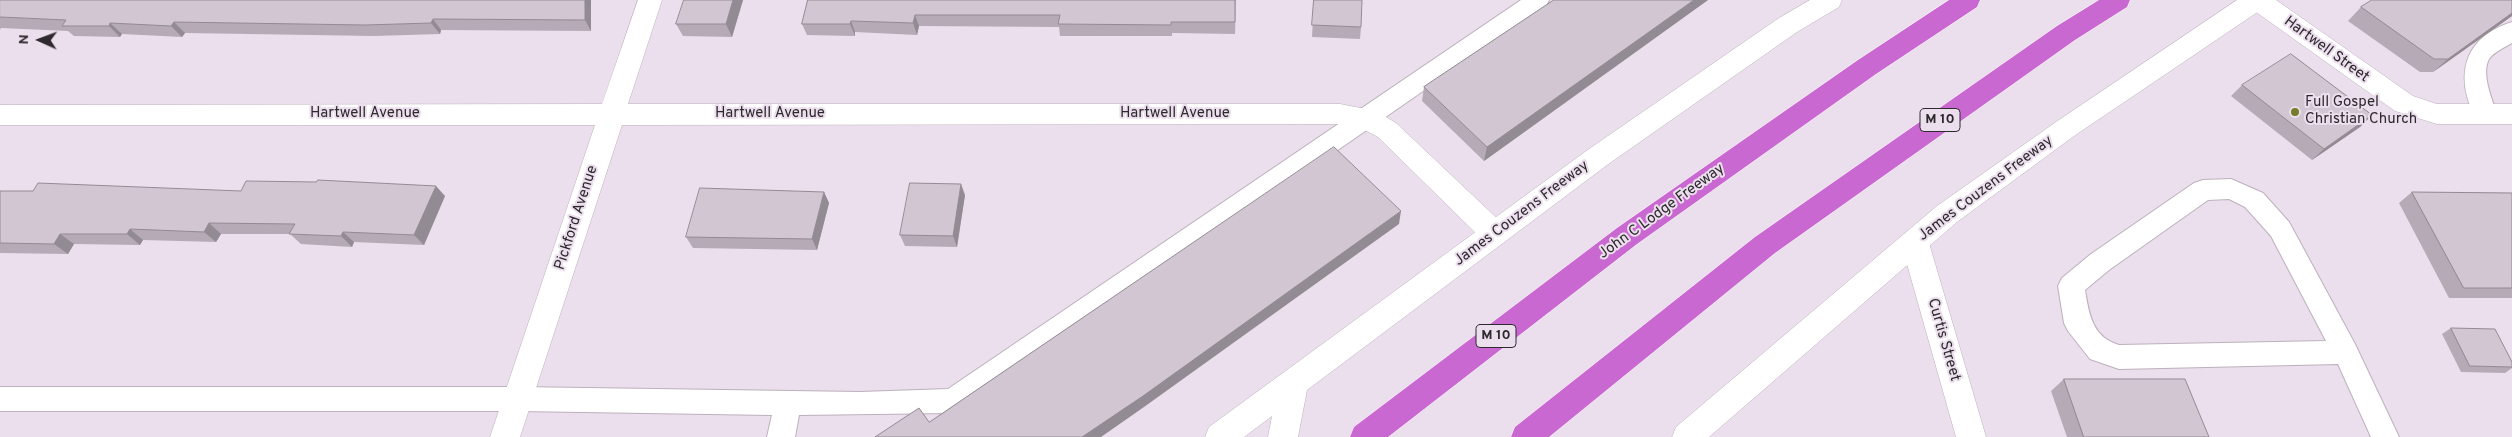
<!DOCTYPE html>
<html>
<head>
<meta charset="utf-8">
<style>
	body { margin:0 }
	#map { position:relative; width:2512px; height:437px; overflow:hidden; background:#ecdfed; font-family:Overpass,sans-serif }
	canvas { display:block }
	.north { position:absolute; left:15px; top:15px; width:50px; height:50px; -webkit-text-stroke:4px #ecdfed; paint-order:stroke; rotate:272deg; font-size:14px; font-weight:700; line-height:20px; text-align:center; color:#2d292e }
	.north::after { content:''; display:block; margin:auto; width:18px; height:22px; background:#2d292e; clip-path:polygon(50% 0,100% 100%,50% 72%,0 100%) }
</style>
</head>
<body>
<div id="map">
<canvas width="2512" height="437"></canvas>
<div class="north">N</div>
</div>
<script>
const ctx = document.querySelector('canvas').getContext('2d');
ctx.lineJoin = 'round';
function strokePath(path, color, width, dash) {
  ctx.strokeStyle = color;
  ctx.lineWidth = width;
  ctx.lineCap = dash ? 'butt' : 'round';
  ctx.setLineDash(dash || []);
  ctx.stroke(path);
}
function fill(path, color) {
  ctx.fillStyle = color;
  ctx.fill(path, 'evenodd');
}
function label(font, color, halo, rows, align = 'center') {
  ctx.font = font + ' Overpass,sans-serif';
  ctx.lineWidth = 4;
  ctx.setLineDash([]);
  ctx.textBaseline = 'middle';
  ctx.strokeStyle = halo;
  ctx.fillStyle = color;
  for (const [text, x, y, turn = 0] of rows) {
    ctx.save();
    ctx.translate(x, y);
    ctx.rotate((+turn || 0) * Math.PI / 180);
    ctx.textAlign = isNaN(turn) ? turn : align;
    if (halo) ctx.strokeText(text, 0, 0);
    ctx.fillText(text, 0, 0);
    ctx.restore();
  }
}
const lane = new Path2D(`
	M1521,0H1549L1546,6L962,410L952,413L799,415L795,437H767L772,415L518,411H0V387H518L860,392L948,389Z
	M2512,22V43C2505,47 2494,52 2489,59C2481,74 2492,99 2497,114L2493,121L2485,123L2477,121C2454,77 2462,38 2512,22Z
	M2231,179L2263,193L2289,222L2355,344L2399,437H2371L2338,364L2119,369L2090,359L2068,331L2064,323L2058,286L2062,278L2091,254L2194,183L2203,180ZM2229,199L2245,207L2271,236L2326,341L2119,345C2092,337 2089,314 2085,290L2109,270L2208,200Z`);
const street = new Path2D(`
	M638,0H662L628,104H1340L1376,111L1396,123L1505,226L1509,234L1505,242L1495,246L1485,242L1378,137L1361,128L1340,124L622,125L520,437H490L595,125H0V105L602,104Z
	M2246,0H2276L2413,96L2437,104H2512V124H2437L2395,111L2249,7Z
	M1915,231L1925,235L1929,243L1986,437H1956L1901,243L1905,235Z`);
const secondary = new Path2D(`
	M1810,0H1842L1839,7L1797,32L1607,165L1307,390L1298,437H1268L1272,416L1244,437H1205L1209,427L1589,149L1779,18Z
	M2237,0H2268L2265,7L2074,136L1957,222L1709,437H1672L1676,427L1937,206L2056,122Z`);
const highway = new Path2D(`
	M1949,0H1980L1977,7L1876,74L1637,244L1388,437H1350L1354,427L1617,228L1858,60Z
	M2099,0H2130L2127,7L2075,40L1775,253L1549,437H1511L1515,427L1755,237L2057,26Z`);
const wall = new Path2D(`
	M0,0H591V31L441,30L440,34L374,36L185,33L182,37L122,34L120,37L74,36L68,31L1,28L0,30Z
	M743,0L732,37L683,36L676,24Z
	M808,0H1236L1235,34L1172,33V36H1060L1059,27L919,26L917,35L855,32V36L807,35L802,24Z
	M1314,0L1361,27L1360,39L1312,37Z
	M1554,0H1708L1484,161L1422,101L1424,87Z
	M2512,0V16L2433,72H2420L2348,21L2361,7Z
	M2242,85L2372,115L2360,127L2312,160L2231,96Z
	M0,191H241L445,196L424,245L354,242L352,247L301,244L290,234H221L216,242L143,240L140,245L74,244L68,254L0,253Z
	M824,192L829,203L817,250L693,248L686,237Z
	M2412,192L2512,193V298H2449L2399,203Z
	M965,195L957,247L905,246L900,235Z
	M2451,328L2512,362V368L2505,373L2461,372L2442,334Z
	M2064,379L2209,437H2067L2051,391Z`);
const shadedWall = new Path2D(`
	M585,0H591V31L585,20Z
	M733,0H743L732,37L726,24Z
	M1694,0H1708L1484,161L1487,147Z
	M2512,13V16L2433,72L2448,59Z
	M915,15L919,26L917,35L913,23Z
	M433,19L441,30L440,34L431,23Z
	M851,21L855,32V36L850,24Z
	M174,22L185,33L182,37L171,26Z
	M110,23L122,34L120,37L109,26Z
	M2372,115L2360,127L2312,160L2324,149Z
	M961,184L965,195L957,247L953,236Z
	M436,186L445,196L424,245L414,235Z
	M824,192L829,203L817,250L812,239Z
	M1401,211L1399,224L1144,407L1101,437H1082Z
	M209,223L221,234L216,242L204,232Z
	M130,229L143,240L140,245L127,234Z
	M343,232L354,242L352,247L341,236Z
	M60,234L74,244L68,254L54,244Z`);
const building = new Path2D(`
	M0,0H585V20L433,19L431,23L365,25L174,22L171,26L110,23L109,26H62L66,20L0,17Z
	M684,0H733L726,24H676Z
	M808,0H1235V22H1171V25L1058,24L1060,15H915L913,23L851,21L850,24H802Z
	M1314,0H1362L1361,27L1312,25Z
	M1554,0H1694L1487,147L1424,87Z
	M2372,0H2512V13L2448,59H2434L2361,7Z
	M2291,54L2372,115L2324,149L2242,85Z
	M1334,147L1401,211L1143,396L1082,437H875L919,408L929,422Z
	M318,180L436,186L414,235L343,232L341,236L289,234L295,224L209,223L204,232L130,229L127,234H60L54,244L0,243V191H33L38,183L241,191L246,181L316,182Z
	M910,183L961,184L953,236L900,235Z
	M700,188L824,192L812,239L686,237Z
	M2412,192L2512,193V288H2464Z
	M2451,328L2495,329L2512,362V367L2470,366Z
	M2064,379H2185L2209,437H2084Z`);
const markers = [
	[2295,112,5,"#747c27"]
];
const shields = [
	[1940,120,40],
	[1496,336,40]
];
const shieldNames = [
	["M 10",1940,120],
	["M 10",1496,336]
];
const streetNames = [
	["Hartwell Street",2326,50,36],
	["Hartwell Avenue",365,114],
	["Hartwell Avenue",770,114],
	["Hartwell Avenue",1175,114],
	["James Couzens Freeway",1986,189,-37],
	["John C Lodge Freeway",1662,212,-36],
	["James Couzens Freeway",1522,214,-37],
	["Pickford Avenue",577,218,-72],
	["Curtis Street",1943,340,74]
];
const poiNames = [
	["Full Gospel",2305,103],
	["Christian Church",2305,120]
];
strokePath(lane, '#bcb0bc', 2);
strokePath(street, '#bcb0bc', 1);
strokePath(secondary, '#bcb0bc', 1);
strokePath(highway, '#fff', 1);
fill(lane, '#fff');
fill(street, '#fff');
fill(secondary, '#fff');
fill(highway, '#c968d0');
fill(wall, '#b5aab5');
fill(shadedWall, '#938b94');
fill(building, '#d2c6d3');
strokePath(building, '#938b94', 1);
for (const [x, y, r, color] of markers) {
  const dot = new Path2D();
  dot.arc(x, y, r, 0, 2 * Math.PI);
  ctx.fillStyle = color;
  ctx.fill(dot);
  strokePath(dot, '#ecdfed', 2);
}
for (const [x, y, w] of shields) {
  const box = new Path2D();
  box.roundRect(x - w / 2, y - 11.5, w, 23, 4);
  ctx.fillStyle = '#ecdfed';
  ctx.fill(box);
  strokePath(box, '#2d292e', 1);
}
label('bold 14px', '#2d292e', null, shieldNames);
label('15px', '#2d292e', '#ecdfed', streetNames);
label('15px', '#2d292e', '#ecdfed', poiNames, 'left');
</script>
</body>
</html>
